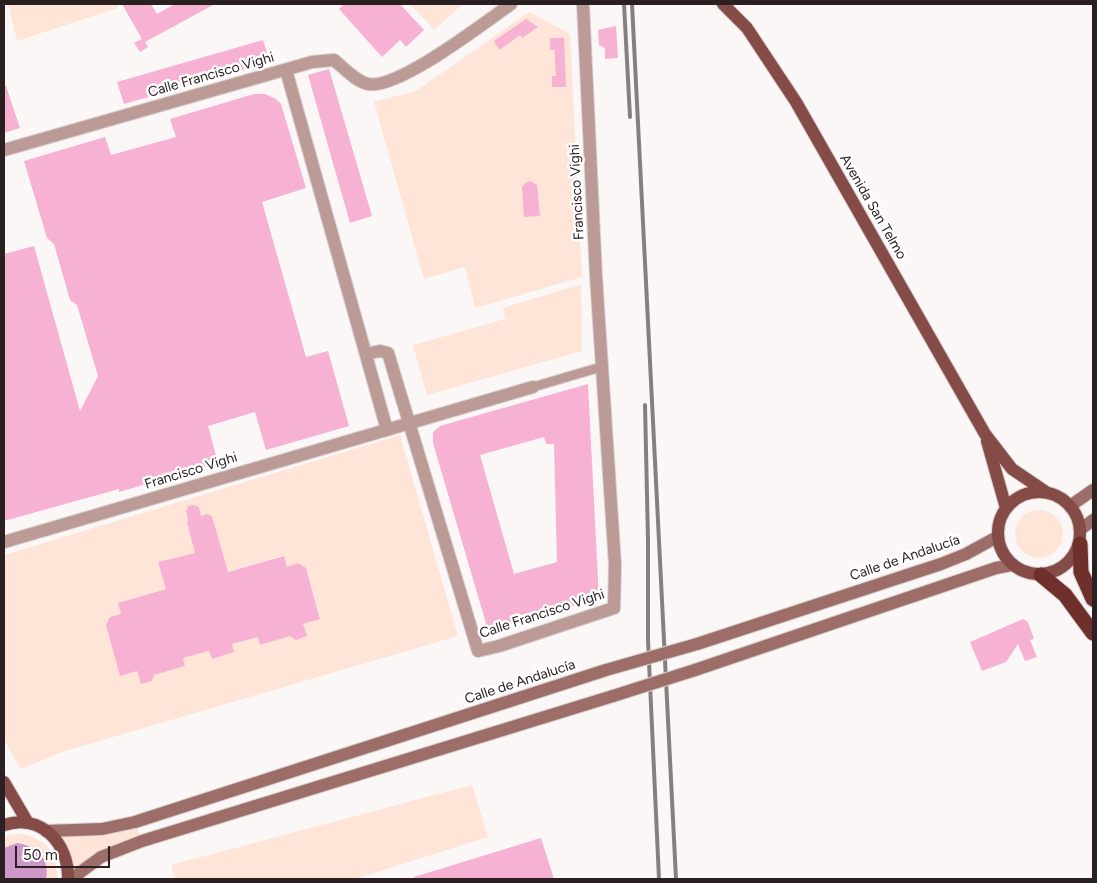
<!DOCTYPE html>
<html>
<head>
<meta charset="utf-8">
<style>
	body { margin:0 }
	#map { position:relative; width:1097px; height:883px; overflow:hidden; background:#fcf7f7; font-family:Figtree,sans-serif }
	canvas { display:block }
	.frame { position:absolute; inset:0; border:5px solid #2a2022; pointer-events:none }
	.scale { position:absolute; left:15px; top:846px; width:95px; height:22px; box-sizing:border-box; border:2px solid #2a2022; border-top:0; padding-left:6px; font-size:15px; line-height:18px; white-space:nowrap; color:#2a2022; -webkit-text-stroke:4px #fff; paint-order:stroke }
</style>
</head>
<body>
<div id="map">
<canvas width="1097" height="883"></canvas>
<div class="frame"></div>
<div class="scale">50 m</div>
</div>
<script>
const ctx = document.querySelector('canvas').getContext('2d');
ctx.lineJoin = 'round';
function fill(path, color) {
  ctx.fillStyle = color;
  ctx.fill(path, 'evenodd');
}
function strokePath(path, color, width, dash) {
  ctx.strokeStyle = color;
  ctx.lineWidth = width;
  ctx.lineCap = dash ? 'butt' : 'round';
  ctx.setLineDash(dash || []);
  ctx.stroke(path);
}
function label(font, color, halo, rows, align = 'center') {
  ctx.font = font + ' Figtree,sans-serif';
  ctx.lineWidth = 5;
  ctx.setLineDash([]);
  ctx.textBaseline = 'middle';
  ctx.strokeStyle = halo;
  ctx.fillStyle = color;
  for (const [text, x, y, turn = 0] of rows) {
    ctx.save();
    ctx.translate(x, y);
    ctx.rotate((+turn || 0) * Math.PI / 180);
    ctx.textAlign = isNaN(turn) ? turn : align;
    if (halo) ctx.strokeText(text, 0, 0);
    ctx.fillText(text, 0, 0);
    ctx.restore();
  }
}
const green = new Path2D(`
	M8,4H116L118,8L17,41Z
	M410,4H463L434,30Z
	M529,12L570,34L582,277L475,308L465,267L424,279L374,102L416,91Z
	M581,284L582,351L427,395L413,345L505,319L503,308Z
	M400,435L458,636L62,752L21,769L4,740V555ZM194,505L199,507L201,516L207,514L212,516L228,572L281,556L284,558L287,567L299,563L300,567L306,568L320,616L318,619L303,624L306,634L304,637L296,639L290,628L279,639L261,645L258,637L232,644L233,652L212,659L209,651L183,658L185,666L166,672L163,664L150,668L153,678L152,681L137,671L123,675L120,673L106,625L110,621L109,617L121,614L119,606L121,602L181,584V580L165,585L158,562L185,555L189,570L199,567L187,523L188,519L186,511L189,506Z
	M1015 534a24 24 0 1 1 48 0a24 24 0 1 1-48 0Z
	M472,785L488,837L355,879H175L171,865Z
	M135,822L142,841L71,879L68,867L46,831Z
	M23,834C47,840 58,853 57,879H4V837L10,835Z`);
const water = new Path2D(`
	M17,843C37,846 50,859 46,879H4V848Z`);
const building = new Path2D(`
	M122,4H151L157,14L175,4H215L145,42L148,47L140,52L134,43L142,39Z
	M344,4H400L424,30L406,47L400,40L382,57L339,9Z
	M526,19L538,27L522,38L520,35L499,50L494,41Z
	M616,26L618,58L605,59V48L599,45L598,30Z
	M550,38H564L566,87H552V76H556L555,61V50H550Z
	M263,40L270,62L124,104L117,82Z
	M329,69L372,216L350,223L308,75Z
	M4,86H6L20,128L4,133Z
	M254,94H265L276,99L281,104L306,188L262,202L306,357L328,351L349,426L266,450L255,412L208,426L218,463L119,492V489L4,521V254L34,246L80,411L98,376L77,305L70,300L54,244L47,238L24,161L105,137L111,155L176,137L170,119Z
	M530,181L537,185L540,216L524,217L522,187L524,184Z
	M588,384L599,599L488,630L433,443V432L440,426ZM544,437L546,444H554L557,562L514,574L480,455Z
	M194,505L199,507L201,516L207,514L212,516L228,572L284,556L287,567L298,563L306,568L320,619L303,624L307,636L296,640L290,636L260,645L258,637L232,644L234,652L212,659L209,651L183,658L185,666L154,675L152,681L141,684L137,671L120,676L106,625L110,617L121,614L118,603L166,589L158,562L195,553L187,523L188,519L186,511L188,506Z
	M1023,619L1028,622L1034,639L1030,640L1037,657L1025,661L1018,644L1006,662L982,671L970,642Z
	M541,838L554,879H414V877Z`);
const pedestrian = new Path2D(`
	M533,387L601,367`);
const minor = new Path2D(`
	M286,70L387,430
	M4,150L312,62L334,60C344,68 355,81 368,84C398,90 485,22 511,4
	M366,354L380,351L388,353L478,651L499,646L614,608L615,565L596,276L583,4
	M4,542L533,387`);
const secondary = new Path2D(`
	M1070,506L1093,490
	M1081,529L1093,520
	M697,644L941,564L966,554L997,537
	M695,670L996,568L1012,565
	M46,831L102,829L135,822L606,670
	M71,879L101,857L142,841L613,696`);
const primary = new Path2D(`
	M723,4L747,28L796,102L985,434L1012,469L1046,492
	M987,441L1006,508
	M998 533a41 41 0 1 1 82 0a41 41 0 1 1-82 0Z
	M4,782L28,823
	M4,825C41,813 69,843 68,879`);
const motorway = new Path2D(`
	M1080,544L1081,572L1093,599
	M1041,575L1065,595L1093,633`);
const rail = new Path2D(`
	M624,4L630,117
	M632,4L676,879
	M645,405L648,540V640L659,879`);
const secondaryBridge = new Path2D(`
	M606,670L697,644
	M613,696L695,670`);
const streetNames = [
	["Calle Francisco Vighi",211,75,-16],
	["Francisco Vighi",577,192,-93],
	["Avenida San Telmo",873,207,60],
	["Francisco Vighi",191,471,-17],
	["Calle de Andalucía",905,558,-19],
	["Calle Francisco Vighi",542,614,-18],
	["Calle de Andalucía",520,682,-18]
];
fill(green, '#ffe4d8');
fill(water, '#cd97c8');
fill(building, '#f7b1d3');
strokePath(pedestrian, '#d6d0d1', 11);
strokePath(minor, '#d6d0d1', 14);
strokePath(secondary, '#d6d0d1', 14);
strokePath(primary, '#d6d0d1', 14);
strokePath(motorway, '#d6d0d1', 17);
strokePath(pedestrian, '#bc9a96', 9);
strokePath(minor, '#bc9a96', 12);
strokePath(secondary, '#9d6d67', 12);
strokePath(primary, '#854c47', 12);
strokePath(motorway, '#6f302b', 15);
strokePath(rail, '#867f80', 4);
strokePath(secondaryBridge, '#d6d0d1', 14, []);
strokePath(secondaryBridge, '#9d6d67', 12);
label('14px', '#2a2022', '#fff', streetNames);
</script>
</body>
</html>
